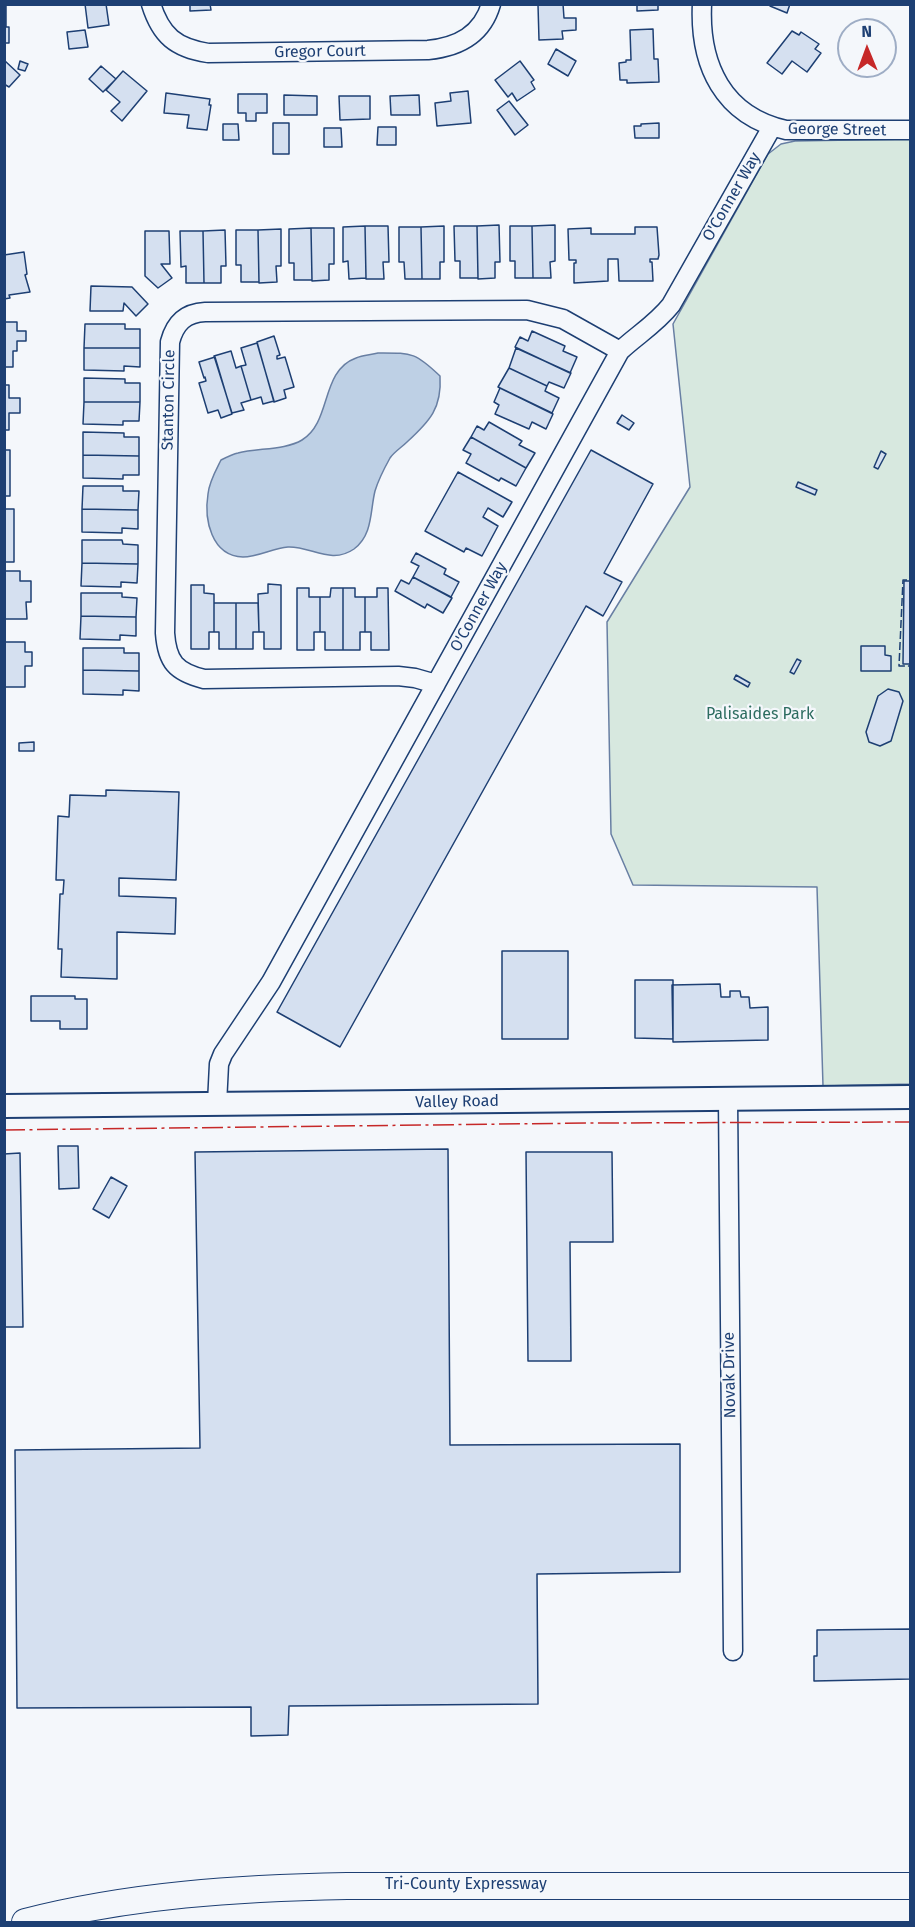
<!DOCTYPE html>
<html>
<head>
<meta charset="utf-8">
<style>
	body { margin:0 }
	#map { position:relative; width:915px; height:1927px; overflow:hidden; background:#f4f7fb; font-family:"Fira Sans",sans-serif }
	canvas { display:block }
	.frame { position:absolute; inset:0; border:6px solid #1d3f73; pointer-events:none }
	.north { position:absolute; left:837px; top:18px; width:60px; height:60px; box-sizing:border-box; background:#f4f7fb; border:2px solid #9eadc5; border-radius:50%; rotate:359deg; font-size:16px; font-weight:700; line-height:24px; text-align:center; color:#1d3f73 }
	.north::after { content:''; display:block; margin:auto; width:21px; height:27px; background:#c62828; clip-path:polygon(50% 0,100% 100%,50% 72%,0 100%) }
</style>
</head>
<body>
<div id="map">
<canvas width="915" height="1927"></canvas>
<div class="frame"></div>
<div class="north">N</div>
</div>
<script>
const ctx = document.querySelector('canvas').getContext('2d');
ctx.lineJoin = 'round';
function fill(path, color) {
  ctx.fillStyle = color;
  ctx.fill(path, 'evenodd');
}
function strokePath(path, color, width, dash) {
  ctx.strokeStyle = color;
  ctx.lineWidth = width;
  ctx.lineCap = dash ? 'butt' : 'round';
  ctx.setLineDash(dash || []);
  ctx.stroke(path);
}
function label(font, color, halo, rows, align = 'center') {
  ctx.font = font + ' "Fira Sans",sans-serif';
  ctx.lineWidth = 4.5;
  ctx.setLineDash([]);
  ctx.textBaseline = 'middle';
  ctx.strokeStyle = halo;
  ctx.fillStyle = color;
  for (const [text, x, y, turn = 0] of rows) {
    ctx.save();
    ctx.translate(x, y);
    ctx.rotate((+turn || 0) * Math.PI / 180);
    ctx.textAlign = isNaN(turn) ? turn : align;
    if (halo) ctx.strokeText(text, 0, 0);
    ctx.fillText(text, 0, 0);
    ctx.restore();
  }
}
const green = new Path2D(`
	M910,139V1084L823,1086L817,887L633,885L611,834L607,622L690,487L673,324L768,154L781,144L795,141Z`);
const water = new Path2D(`
	M378,353C412,353 415,352 440,376C442,408 430,421 407,442C402,447 394,452 390,458C385,467 378,481 375,491C370,511 373,535 354,549C331,565 311,546 288,547C273,548 258,557 243,557C211,556 204,519 208,494C209,482 216,470 221,460C227,457 233,454 238,453C257,448 286,450 302,440C332,422 320,371 356,358C363,355 371,355 378,353Z`);
const building = new Path2D(`
	M4,4H6V27H9V43H4Z
	M85,4H106L109,25L88,28Z
	M190,4H210L211,10L190,11Z
	M563,4L564,18H576V30L562,31L563,39L539,40L538,5Z
	M637,4H658V10L637,11Z
	M771,4H790L787,13L770,6Z
	M653,29L654,59H658L659,82L627,83V80H620L619,63L626,62V60H631L630,30Z
	M85,30L88,47L69,49L67,32Z
	M792,31L799,35L801,32L819,44L815,49L821,53L807,72L792,61L782,74L767,63Z
	M556,49L576,61L568,76L548,64Z
	M4,60L20,75L9,87L4,84Z
	M20,61L28,64L25,71L18,69Z
	M520,61L534,80L531,82L535,89L517,101L512,93L508,97L495,80Z
	M101,66L116,79L103,92L89,79Z
	M123,71L147,91L122,121L111,111L120,102L106,90Z
	M468,91L471,123L437,126L435,103L451,101L450,93Z
	M166,93L210,99L209,105H211L207,130L187,128L189,115L164,113Z
	M238,94H267V113H256V121H246V113H238Z
	M284,95L317,96V115H284Z
	M419,95L420,115H391L390,96Z
	M339,96H370V119L340,120Z
	M509,101L528,125L515,135L497,110Z
	M273,123H289V154H273Z
	M659,123V138H635L634,126H641V124Z
	M223,124H238L239,140H223Z
	M378,127H396V145H377Z
	M324,128H341L342,147H324Z
	M499,225L500,262H495V278L478,279L477,226Z
	M555,225V261L550,262L551,278H533L532,226Z
	M365,226H388L389,262H383L384,279H366Z
	M365,226L366,278L349,279L348,261L343,262V227Z
	M444,226V262H440V279H422L421,227Z
	M454,226H477L478,278H460V261H455Z
	M510,226H532L533,278H515V261H510Z
	M399,227H421L422,279H405L404,262H399Z
	M635,227H657L659,255L658,259H650V262H652L653,281H619L618,259H608V281L574,283V263H576V260H569L568,229L591,228V234H635Z
	M311,228H334V264H329V280L312,281Z
	M311,228L312,280H294V263H289V229Z
	M281,229V266H276L277,282L259,283L258,230Z
	M225,230L226,266H221V283H204L203,231Z
	M236,230H258L259,282H241V265H236Z
	M145,231H169L170,264H161L172,278L158,288L145,276Z
	M180,231H203L204,283H186V266L181,267Z
	M24,252L27,274L25,275L30,292L9,295L10,298L4,299V255Z
	M91,286L132,287L148,304L136,316L124,303L123,311H90Z
	M4,322H17V331H26V341H17V351H13V367H4Z
	M85,324H125V329H140V348H84Z
	M532,331L565,346L563,351L577,357L570,373L515,347L520,337L528,341Z
	M274,336L280,355L277,356V359L285,357L294,387L284,390L286,398L274,402L257,342Z
	M257,343L274,401L263,404L261,397L251,400L241,366L246,365L241,348Z
	M84,348H140V367L124,366V371L84,370Z
	M516,348L571,373L564,388L549,382L547,386L509,368Z
	M231,351L236,368L241,366L251,400L241,403L244,410L232,413L214,356Z
	M215,357L232,414L221,418L218,410L208,413L199,383L206,381L205,377L204,378L199,362Z
	M509,368L547,386L545,391L559,398L552,413L498,387Z
	M84,378L125,379V383H140V402H84Z
	M4,385H9V398H20V413H9V430H4Z
	M500,388L553,414L546,429L532,422L529,429L495,414L499,405L494,402Z
	M84,402H140L139,421H123V425L83,424Z
	M622,415L634,423L629,430L617,423Z
	M489,422L522,441L519,445L535,453L526,468L471,437L477,426L484,430Z
	M83,432L124,433V437H139V456L83,455Z
	M471,437L526,468L516,486L501,478L499,481L466,463L471,454L463,450Z
	M4,450H10V496H4Z
	M591,450L653,484L604,573L622,582L603,616L586,606L340,1047L277,1012Z
	M881,451L886,454L878,469L874,467Z
	M83,455L139,456V475H123V479L83,478Z
	M458,472L512,502L503,517L488,508L483,517L498,526L482,556L466,548L464,552L425,531Z
	M798,482L817,490L815,495L796,487Z
	M83,486H123V491H139L138,510L82,509Z
	M4,509H14V562H4Z
	M82,509L138,510V529L122,528V533L82,532Z
	M82,540H122L123,544L138,545V564L82,563Z
	M416,553L446,569L444,574L459,582L451,597L413,577L419,566L411,562Z
	M82,563L138,564L137,583L121,582V587L81,586Z
	M4,571H20V581H31V602H26L27,619H5Z
	M413,577L452,598L443,613L427,604L425,608L395,591L401,580L409,584Z
	M904,581H910V664H903Z
	M268,584L281,585V649H264V632H259L258,594L268,593Z
	M191,585H204V593L214,594V632H209V649H191Z
	M297,588H309V597H320V632H314V650H297Z
	M331,588H343V650H325V632H320V597H330Z
	M343,588H355V597H365V632H360V650H343Z
	M377,588H388L389,650H371V632H365V597H377Z
	M81,593H122V597L137,598L136,617L81,616Z
	M214,603H236V649H219V632H214Z
	M236,603H258L259,632H253V649H236Z
	M81,616L136,617V636L120,635V640L80,639Z
	M4,642H25V652H32V666H25V687H4Z
	M861,646H885V655L891,656V671H861Z
	M83,648H124V653H139V671L83,670Z
	M797,659L801,661L794,674L790,672Z
	M83,670L139,671V691L123,690V695L83,694Z
	M736,675L750,683L748,687L734,679Z
	M888,689L899,692L903,701L891,741L880,746L869,742L866,732L878,696Z
	M34,742V751H19V743Z
	M106,790L179,792L176,880L119,878V896L176,898L175,934L117,932V979L61,977L62,949H58L60,894H63L64,880H56L58,816L69,817L70,795L106,796Z
	M502,951H568V1039H502Z
	M635,980H673V1039L635,1038Z
	M720,984L721,997H730V991H740L741,997H749L750,1008L768,1007V1040L673,1042L672,985Z
	M31,996H75V999H87V1029H60V1021H31Z
	M58,1146H78L79,1188L59,1189Z
	M448,1149L450,1445L680,1444V1572L537,1574L538,1704L289,1706L288,1735L251,1736V1707L17,1708L15,1450L200,1448L195,1152Z
	M526,1152H612L613,1242H570L571,1361H528Z
	M20,1153L23,1327H4V1154Z
	M111,1177L127,1186L109,1218L93,1209Z
	M910,1629V1679L814,1681V1656H817V1630Z`);
const minor = new Path2D(`
	M151,4C161,36 176,48 208,53L428,50C458,47 482,35 491,4
	M702,4C699,65 723,116 786,130H910
	M436,684L415,678L398,676L204,679C176,672 167,662 165,633L170,342C175,323 185,313 205,312L527,310L563,319L620,351
	M728,1099L733,1651
	M217,1104L219,1064L223,1054L271,982L620,351C637,335 656,324 671,305L772,127`);
const major = new Path2D(`
	M4,1106L910,1097`);
const highway = new Path2D(`
	M25,1922C130,1895 238,1888 347,1886H910`);
const fence = new Path2D(`
	M907,580H903L899,666H910`);
const power = new Path2D(`
	M4,1130L593,1123L910,1122`);
const streetNames = [
	["Gregor Court",320,52,-1],
	["George Street",837,130,1],
	["O'Conner Way",732,197,-60],
	["Stanton Circle",169,400,-89],
	["O'Conner Way",479,607,-61],
	["Valley Road",457,1102,-1],
	["Novak Drive",730,1375,-91],
	["Tri-County Expressway",466,1885]
];
const parkNames = [
	["Palisaides Park",760,715]
];
fill(green, '#d7e8df');
strokePath(green, '#687fa3', 1.5);
fill(water, '#bed0e5');
strokePath(water, '#687fa3', 1.5);
fill(building, '#d5e0f0');
strokePath(building, '#1d3f73', 1.5);
strokePath(minor, '#1d3f73', 21);
strokePath(major, '#1d3f73', 26);
strokePath(highway, '#1d3f73', 28);
strokePath(minor, '#f4f7fb', 18);
strokePath(major, '#f4f7fb', 22);
strokePath(highway, '#f4f7fb', 26);
strokePath(fence, '#1d3f73', 1.5, [8, 3]);
strokePath(power, '#c62828', 1.5, [21, 4.5, 3, 4.5]);
label('16px', '#1d3f73', '#f4f7fb', streetNames);
label('16px', '#2c6c60', '#f4f7fb', parkNames);
</script>
</body>
</html>
